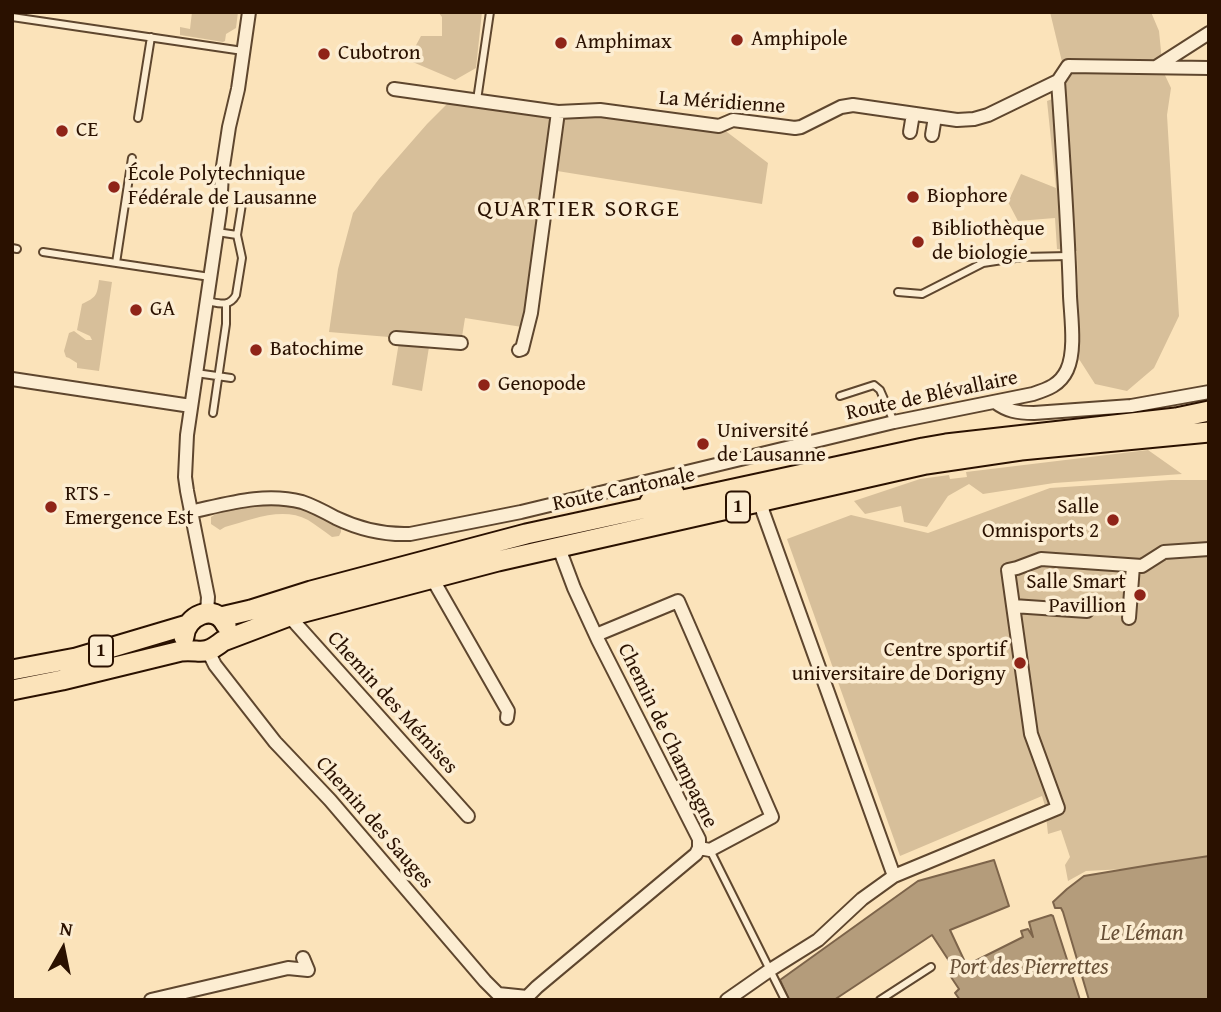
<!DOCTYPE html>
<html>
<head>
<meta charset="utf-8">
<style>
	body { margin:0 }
	#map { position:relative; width:1221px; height:1012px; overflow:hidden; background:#fbe3ba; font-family:"Gentium Book Plus",serif }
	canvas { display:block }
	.frame { position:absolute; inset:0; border:14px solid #2a1100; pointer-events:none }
	.north { position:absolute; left:28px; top:914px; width:70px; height:70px; -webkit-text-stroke:5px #fcedd2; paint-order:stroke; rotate:9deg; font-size:19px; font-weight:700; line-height:28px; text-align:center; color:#2a1100 }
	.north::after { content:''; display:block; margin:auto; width:24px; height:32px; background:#2a1100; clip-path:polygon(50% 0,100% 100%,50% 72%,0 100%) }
</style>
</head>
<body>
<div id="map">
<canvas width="1221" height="1012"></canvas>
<div class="frame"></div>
<div class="north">N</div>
</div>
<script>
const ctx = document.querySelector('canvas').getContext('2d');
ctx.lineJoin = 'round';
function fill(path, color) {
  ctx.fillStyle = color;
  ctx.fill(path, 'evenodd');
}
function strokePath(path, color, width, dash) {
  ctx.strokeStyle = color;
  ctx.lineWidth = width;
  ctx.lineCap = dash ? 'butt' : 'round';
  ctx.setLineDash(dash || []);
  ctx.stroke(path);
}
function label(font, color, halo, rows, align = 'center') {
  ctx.font = font + ' "Gentium Book Plus",serif';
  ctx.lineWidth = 7;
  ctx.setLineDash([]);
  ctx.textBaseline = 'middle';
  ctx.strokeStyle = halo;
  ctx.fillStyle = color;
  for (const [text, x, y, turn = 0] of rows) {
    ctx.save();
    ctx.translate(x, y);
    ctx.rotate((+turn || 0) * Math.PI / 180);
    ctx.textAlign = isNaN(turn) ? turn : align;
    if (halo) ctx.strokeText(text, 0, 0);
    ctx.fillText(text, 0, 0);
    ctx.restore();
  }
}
const green = new Path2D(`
	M192,12H238L236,28L226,34L225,41L223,42L180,35V27L190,29Z
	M438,12H482L476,68L455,80L408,60L421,36H442V17Z
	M1050,12H1151L1159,31L1163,71L1171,88L1167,115L1179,316L1154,368L1127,391L1095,384L1079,359L1077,251L1057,249L1055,218L1018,221L1008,202L1021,174L1056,188L1047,101L1066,94L1063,66Z
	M454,97L719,126L768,163L762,204L551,170L522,327L465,318L461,343L329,332L338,269L353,213L379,179L427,124Z
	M99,280L112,282L99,371L77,368V363L69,358L66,357L64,351L69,333L74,331L86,340H92L90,336L77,330L82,304C97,297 97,295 99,280Z
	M399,342L429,347L422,391L392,385Z
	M1148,450L1182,474L1054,483L983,494L969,484L948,496L927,527L904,522L901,506L865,514L854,501L920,479L949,475L950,479L967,477L966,472Z
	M1171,480H1209V856L1125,869L1086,871L1068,881L1065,865L1070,857L1061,830L1048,834L1045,806L1042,796L900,856L787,539L851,515L928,533L1050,488Z
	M273,503C298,504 320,515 341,527V532L339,536L332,537C324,531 316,525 308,520C282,506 251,520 225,527L220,530L211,524V517C229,505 252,505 273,503Z`);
const water = new Path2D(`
	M1209,856V1000H1089L1063,912L1061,908H1055L1053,902L1067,889L1084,876L1156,864Z
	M994,860L1009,906L950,930L965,962L969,964L1023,937L1021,931L1028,929L1033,937L1029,922L1051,915L1053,916L1080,1000H960L955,993L959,989L949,974L955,970L932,935L834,1000H789L780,980L918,881Z`);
const lane = new Path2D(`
	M12,17L243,51
	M477,100L490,12
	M138,118L151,37
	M217,232L237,235L242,204
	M12,248L17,249
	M43,252L210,277
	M116,263L132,158
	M898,292L922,294L983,263L1022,257L1069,256
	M207,301C218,303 229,308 236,295L242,258L237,235
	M196,373L231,378
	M840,396L874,385L880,390L894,422
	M213,413L226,324V304
	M710,850L785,1000
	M880,1000L931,967`);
const street = new Path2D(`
	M1156,67L1209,33
	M394,89L558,112L600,110L719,126L733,120L795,128L801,127L841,107L853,105L957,120L974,119L988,115L1058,81L1068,66L1209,68
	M910,132L913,114
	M932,135L935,117
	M396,338L461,343
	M519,350L522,349L531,313L558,112
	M12,379L191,406
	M995,402C1007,411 1017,413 1034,413L1131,406L1209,392
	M762,501L763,512L894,876
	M190,512C227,504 264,492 302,502C314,506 325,512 336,518C359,529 385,535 410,534L521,512L894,422L1033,394C1048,389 1060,385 1067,370C1076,351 1071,317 1070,296C1068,224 1063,153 1058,81
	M432,578L508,711L507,718
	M1013,606L1087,611
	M207,613L208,597L187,491L185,477L187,435L220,211L222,173L229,127L238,89L249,12
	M289,616L468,816
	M1129,618L1133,566
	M596,635L678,601L772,817L710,850L699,848
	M208,651L215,665L275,742L330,800L485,981L498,994L527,997
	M527,997L537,987L696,854L699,848V839L598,640L574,588L559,548
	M151,1000L288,968L308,970L303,958
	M727,1000L770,970L818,940L862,899L894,876L1058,808L1031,734L1008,570L1017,568L1041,559L1142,566L1164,552L1209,549`);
const primary = new Path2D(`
	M646,509C653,496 658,484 674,493L676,508L674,513
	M221,617L251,610L311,591L526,534L923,448L946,444L1176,418L1209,411
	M184,637C185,616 215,602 226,625
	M12,670L76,658L187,625
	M12,690L62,680L181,651C202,649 203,657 223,641L289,616L498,561L926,464L1021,450L1209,432`);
const markers = [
	[737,40,7,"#8f2418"],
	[561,43,7,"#8f2418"],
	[324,54,7,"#8f2418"],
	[62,131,7,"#8f2418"],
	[114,187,7,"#8f2418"],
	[913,197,7,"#8f2418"],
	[918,242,7,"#8f2418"],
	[136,310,7,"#8f2418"],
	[256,350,7,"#8f2418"],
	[484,385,7,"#8f2418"],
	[703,444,7,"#8f2418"],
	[51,507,7,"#8f2418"],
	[1113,520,7,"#8f2418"],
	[1140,595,7,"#8f2418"],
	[1020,663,7,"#8f2418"]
];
const shields = [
	[738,507,24],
	[101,651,24]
];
const shieldNames = [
	["1",738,507],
	["1",101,651]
];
const poiNames = [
	["Amphipole",751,40],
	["Amphimax",575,43],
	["Cubotron",338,54],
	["CE",76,131],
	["École Polytechnique",128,175],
	["Fédérale de Lausanne",128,199],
	["Biophore",927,197],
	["Bibliothèque",932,230],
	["de biologie",932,254],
	["GA",150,310],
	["Batochime",270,350],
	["Genopode",498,385],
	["Université",717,432],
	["de Lausanne",717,456],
	["RTS -",65,495],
	["Emergence Est",65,519],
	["Salle",1099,508,"right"],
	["Omnisports 2",1099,532,"right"],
	["Salle Smart",1126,583,"right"],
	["Pavillion",1126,607,"right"],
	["Centre sportif",1006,651,"right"],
	["universitaire de Dorigny",1006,675,"right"]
];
const streetNames = [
	["La Méridienne",722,103,4],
	["Route de Blévallaire",932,396,-12],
	["Route Cantonale",624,490,-12],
	["Chemin des Mémises",392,703,48],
	["Chemin de Champagne",667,736,64],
	["Chemin des Sauges",374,823,49]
];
const waterNames = [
	["Le Léman",1142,934],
	["Port des Pierrettes",1029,968]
];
const quarterNames = [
	["QUARTIER SORGE",579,210]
];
fill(green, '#d7bf9a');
fill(water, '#b49c7b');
strokePath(water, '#7d644a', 2);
strokePath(lane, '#5e462e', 10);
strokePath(street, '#5e462e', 16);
strokePath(primary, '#2a1100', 23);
strokePath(lane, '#fcedd2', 6);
strokePath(street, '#fcedd2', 12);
strokePath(primary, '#fbe3ba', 19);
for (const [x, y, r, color] of markers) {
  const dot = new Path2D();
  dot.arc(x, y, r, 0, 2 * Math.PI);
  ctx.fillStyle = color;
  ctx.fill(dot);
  strokePath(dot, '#fcedd2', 2.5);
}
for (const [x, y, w] of shields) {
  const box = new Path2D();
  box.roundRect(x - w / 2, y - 15.5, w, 31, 5);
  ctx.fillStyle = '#fcedd2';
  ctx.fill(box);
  strokePath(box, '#2a1100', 2);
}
label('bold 19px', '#2a1100', null, shieldNames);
label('21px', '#2a1100', '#fcedd2', poiNames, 'left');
label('21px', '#2a1100', '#fcedd2', streetNames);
label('italic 23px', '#685037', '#fcedd2', waterNames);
ctx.letterSpacing = '2px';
label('24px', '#2a1100', '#fcedd2', quarterNames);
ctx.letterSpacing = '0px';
</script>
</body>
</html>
